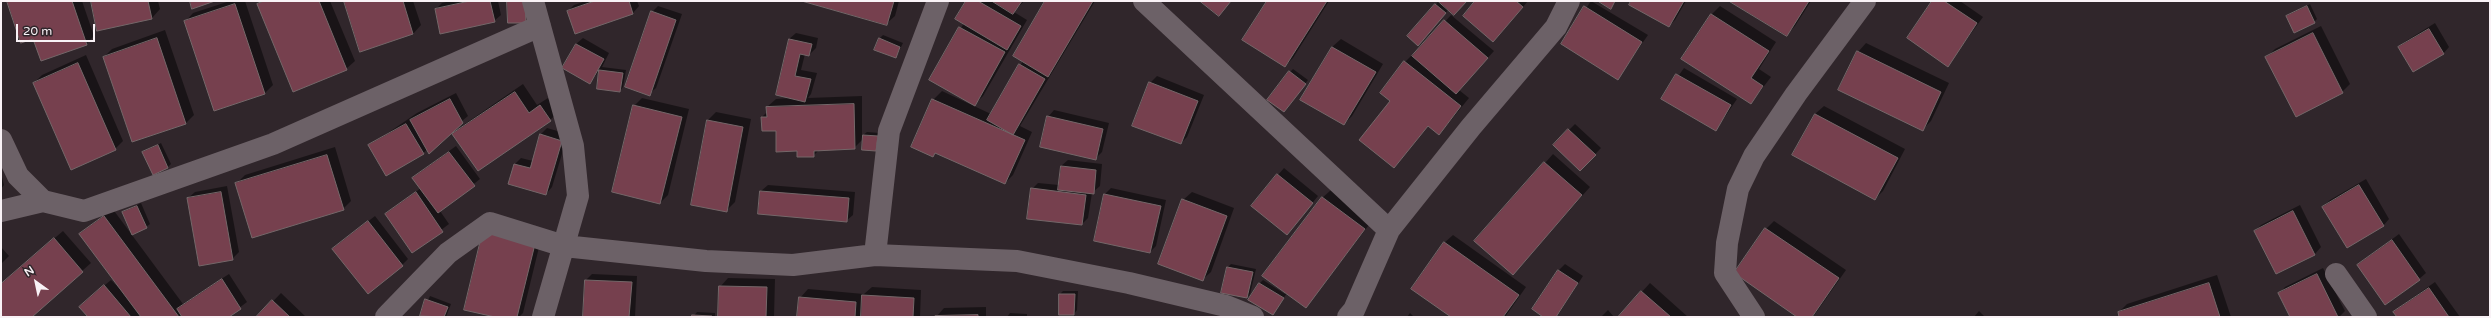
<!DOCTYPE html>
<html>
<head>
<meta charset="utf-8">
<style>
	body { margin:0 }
	#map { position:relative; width:2491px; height:318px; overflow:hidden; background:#30262b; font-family:"Varela Round",sans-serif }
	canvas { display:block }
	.frame { position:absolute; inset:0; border:2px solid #f9f2f6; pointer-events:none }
	.north { position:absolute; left:16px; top:262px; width:40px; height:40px; -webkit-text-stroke:3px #30262b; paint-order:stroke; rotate:327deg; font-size:11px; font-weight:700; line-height:16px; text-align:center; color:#f9f2f6 }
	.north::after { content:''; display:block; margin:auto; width:14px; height:18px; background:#f9f2f6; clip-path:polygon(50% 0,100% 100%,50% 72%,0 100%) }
	.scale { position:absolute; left:16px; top:24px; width:79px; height:18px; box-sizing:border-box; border:2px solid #f9f2f6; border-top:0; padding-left:5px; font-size:12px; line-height:14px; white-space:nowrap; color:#f9f2f6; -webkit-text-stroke:3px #30262b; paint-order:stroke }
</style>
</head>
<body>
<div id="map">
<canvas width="2491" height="318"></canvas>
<div class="frame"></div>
<div class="north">N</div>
<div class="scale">20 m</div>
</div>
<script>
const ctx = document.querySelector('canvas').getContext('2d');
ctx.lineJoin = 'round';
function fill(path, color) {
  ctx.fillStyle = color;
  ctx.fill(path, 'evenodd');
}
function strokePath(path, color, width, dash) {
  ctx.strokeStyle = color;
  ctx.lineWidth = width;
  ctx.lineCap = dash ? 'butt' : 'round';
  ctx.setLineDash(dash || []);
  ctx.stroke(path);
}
const shadow = new Path2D(`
	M8,1H82L94,36L86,44L34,37Z
	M92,1H158L160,9L152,18Z
	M230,1H245L273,85L265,93L215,110L185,22L193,13Z
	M261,1H330L355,61L346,69L258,4Z
	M345,1H413L421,25L413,34Z
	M451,1H498L501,15L494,21L436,9L442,3Z
	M586,1H637L639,6L633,13L575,33L568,11L574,5Z
	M806,1H899L895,16L886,24Z
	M967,1H1024L1014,12L1027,20L983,96L975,104L930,80L964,23Z
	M1047,1H1095L1020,126L1032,132L1013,175L1005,183L936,152L933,156L912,146L933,100L942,91L991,114L1023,61Z
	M1268,1H1329L1293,58L1285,66Z
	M1439,1H1466L1449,9L1421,41L1408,36Z
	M1477,1H1528L1500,34Z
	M1591,1L1648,35L1618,78L1562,44Z
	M1632,1H1686L1675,20L1669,26Z
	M1731,1H1811L1795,26L1787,35Z
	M1933,1H1960L1983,17L1948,65Z
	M2310,4L2317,19L2314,22L2287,16Z
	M658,6L682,14L656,88L649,94L652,12Z
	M1720,6L1776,42L1759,69L1771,77L1751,103L1683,59L1712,14Z
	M1451,15L1494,51L1459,90L1469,98L1447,125L1438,133L1429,125L1394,167L1392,101L1381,93L1405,62L1413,54L1415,55Z
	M2435,23L2449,47L2443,54L2399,47L2406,41Z
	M2321,26L2350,84L2342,92L2267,57L2275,49Z
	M165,30L194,115L186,123L104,57L112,49Z
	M796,33L818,38L816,48L809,55L805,54L801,70L817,73L811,94L808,98L862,96V136L867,132L880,133V146L863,139L854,148L820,149L813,156L798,150L777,130H763L762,117L767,112V107L776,99L790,98L789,39Z
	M883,35L903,43L896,57L879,39Z
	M583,38L609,53L602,67L626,70L623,87L620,91L600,70L590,83L576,44Z
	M1341,39L1383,64L1352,116L1344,124L1302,99L1332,47Z
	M1866,43L1949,83L1931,121L1922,130L1858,52Z
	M86,55L123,141L115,149L34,83L42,75Z
	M1684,68L1737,99L1716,130L1662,99Z
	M1293,69L1308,80L1287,108L1290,72Z
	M1157,76L1204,95L1187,137L1181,143L1150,83Z
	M523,84L537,105L548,98L559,112L550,120L454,134L462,126Z
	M456,93L468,116L423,153L369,146L417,113Z
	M642,98L689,109L668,195L660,203L634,106Z
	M1824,106L1905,149L1883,191L1875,199L1815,114Z
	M1054,110L1109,123L1102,152L1096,158L1048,117Z
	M716,112L751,119L735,202L727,210L708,120Z
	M1575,124L1601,148L1580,170L1554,145Z
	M547,128L568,134L552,187L546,194L515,164L521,158L533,161L540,135Z
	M161,143L171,164L167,168L144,152Z
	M456,146L480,179L440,211L449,224L412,252L386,214L421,188L414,178L420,172Z
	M335,147L351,201L343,209L236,184L245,175Z
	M1553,154L1590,187L1521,265L1476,241Z
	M1068,160L1102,164L1100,186L1092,193L1088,218L1082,224L1032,189L1038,183L1059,185L1061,166Z
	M1284,168L1318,196L1293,227L1278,175Z
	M1,173L4,185L1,189Z
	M2366,179L2389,219L2383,226L2323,207L2330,200Z
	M768,185L855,192L853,215L846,221L759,213L761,191Z
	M227,186L239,252L232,259L188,198L195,192Z
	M1111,188L1166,200L1156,246L1150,252L1105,194Z
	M1331,190L1372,221L1306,307L1287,293L1273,314L1259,284L1263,280L1285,294L1322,198Z
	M1192,192L1234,208L1211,272L1202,280L1183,200Z
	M141,203L150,224L146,227L123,212Z
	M2300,205L2321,247L2315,254L2276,273L2255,231L2261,225Z
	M112,208L183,304L229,274L247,302L227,317H89L87,300L111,280L123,292L81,234Z
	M375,216L408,259L402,265L340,243Z
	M1774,221L1846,270L1813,317H1799L1766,229Z
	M492,224L542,235L523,313L519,317H499Z
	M63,231L91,263L30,317H1V284Z
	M2399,234L2426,273L2419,279L2358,265Z
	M1453,235L1526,287L1505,317H1453L1444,243Z
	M1,247L9,256L1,264Z
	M1231,264L1256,269L1250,294L1247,297L1223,292L1228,267Z
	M1565,264L1583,276L1558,315L1545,317L1558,271Z
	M2323,268L2345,311L2339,317H2291L2279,294L2285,287Z
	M592,274L637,276L635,317H584L586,280Z
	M2217,275L2231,317H2120L2119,312L2127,304Z
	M728,278L775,279L774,317H719L720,287Z
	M2435,282L2460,317H2398L2394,312L2401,306Z
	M1650,283L1688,317H1619Z
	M872,287L921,290L920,317H798L800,298L808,289L864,294Z
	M1063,291H1078L1077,310L1074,314L1060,294Z
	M281,293L306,317H258Z
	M430,296L451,304L446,317L421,315Z
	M986,307V317H936L944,308Z
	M1608,310L1614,317H1601Z
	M1979,311L1985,317H1974Z
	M697,312L715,313V317H693Z
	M1010,313L1027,314V317H1007Z
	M1410,313L1414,317H1407Z`);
const building = new Path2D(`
	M7,1H72L87,45L41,61L33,39L21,43Z
	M91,1H148L152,19L97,31Z
	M190,1H215L192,9Z
	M264,1H319L347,70L293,92L257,4Z
	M344,1H403L413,34L360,52Z
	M470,1H490L495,22L440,34L435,9Z
	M507,1H525L526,23H508Z
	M595,1H629L633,14L575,34L567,11Z
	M802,1H894L887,25Z
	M966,1H978L1021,26L1007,50L955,19Z
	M992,1H1022L1013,14Z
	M1045,1H1093L1048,77L1013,56Z
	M1200,1H1231L1219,16Z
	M1267,1H1327L1285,67L1242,40Z
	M1438,1H1467L1454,15Z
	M1475,1H1516L1523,7L1493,42L1463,16Z
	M1598,1H1615L1611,9Z
	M1631,1H1684L1669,27L1629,5Z
	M1729,1H1809L1787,36Z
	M1932,1H1944L1977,23L1948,67L1907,38Z
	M235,4L265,94L214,111L184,21Z
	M1435,4L1446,13L1418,46L1407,36Z
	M1584,6L1642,42L1618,80L1561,44Z
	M2307,6L2315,23L2294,33L2286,16Z
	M651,11L676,20L650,96L625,87Z
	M1711,14L1769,51L1751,78L1763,86L1751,104L1681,59Z
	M1444,20L1488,58L1456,94L1412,56Z
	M959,27L1005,52L975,106L929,80Z
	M2429,29L2444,54L2413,72L2398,47Z
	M2313,33L2343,93L2296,117L2265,57Z
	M157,38L186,124L132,142L103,57Z
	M879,38L900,47L896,58L874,50Z
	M789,39L812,44L809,56L800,54L795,76L811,79L805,102L776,95Z
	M576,44L604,59L590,84L562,68Z
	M1332,47L1376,72L1344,125L1300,100Z
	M1857,51L1941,92L1923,131L1838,90Z
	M1404,61L1461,106L1439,135L1428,126L1394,168L1359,140L1390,101L1380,93Z
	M78,63L116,150L71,170L33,83Z
	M1019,64L1045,79L1013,135L987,120Z
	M599,70L623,73L620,92L597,89Z
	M1289,71L1306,84L1284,112L1267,100Z
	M1676,74L1731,105L1716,131L1661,99Z
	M1149,82L1198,101L1181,144L1132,126Z
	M515,92L529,113L540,105L551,121L478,171L452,134Z
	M450,99L463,123L429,154L410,120Z
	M932,99L1025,140L1005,184L935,153L933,157L911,147Z
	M854,104L855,149L814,151V157H797V151L776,152V131H762L761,117H767L766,107Z
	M633,105L682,117L660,204L612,192Z
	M1815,114L1898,158L1875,200L1792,155Z
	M1047,116L1103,129L1096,160L1040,147Z
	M707,120L743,127L727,212L691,205Z
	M406,124L424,154L386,176L368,145Z
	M1568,129L1596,155L1580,171L1553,145Z
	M540,134L562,141L546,195L508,184L514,164L530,168Z
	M863,135L878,136L876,151L862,150Z
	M158,145L168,168L153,175L142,152Z
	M449,152L475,186L438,213L412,178Z
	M327,155L344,210L252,238L235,183Z
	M1544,162L1582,195L1513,275L1474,241Z
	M1061,166L1096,170L1094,194L1058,190Z
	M1277,174L1313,203L1287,235L1251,206Z
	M2359,185L2384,226L2347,248L2322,207Z
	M1031,188L1086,195L1082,225L1027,219Z
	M760,191L849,198L847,222L758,214Z
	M221,192L233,260L199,266L187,198Z
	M416,192L443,232L412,253L385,214Z
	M1104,194L1161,206L1150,253L1094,241Z
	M1322,197L1365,229L1306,308L1262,276Z
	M1182,199L1227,216L1203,281L1158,264Z
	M137,206L147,228L132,235L122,212Z
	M2293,211L2315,255L2276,274L2254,231Z
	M104,216L179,317H141L79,234Z
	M368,221L403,266L368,294L332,249Z
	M1765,228L1839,278L1812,317H1797L1734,273Z
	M483,231L535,244L517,317H495L464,310Z
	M54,238L83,272L32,317H1V284Z
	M2392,240L2420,280L2385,305L2357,265Z
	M1444,242L1519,295L1503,317H1451L1411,289Z
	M1227,267L1253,272L1247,298L1221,293Z
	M1558,270L1578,283L1556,317H1543L1532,309Z
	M2317,274L2338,317H2290L2278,293Z
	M222,279L241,309L229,317H182L177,309Z
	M585,280L632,282L629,317H583Z
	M1259,283L1284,298L1273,315L1248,300Z
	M2209,283L2220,317H2119L2118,312Z
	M104,285L131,317H88L79,307Z
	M719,286L767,287L766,317H718Z
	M2429,288L2449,317H2397L2393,312Z
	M1641,291L1671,317H1618Z
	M1059,294H1075L1074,315H1059Z
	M862,295L914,298L913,317H861Z
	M799,297L856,302L855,317H797Z
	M425,299L448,307L444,317L420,316Z
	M272,300L290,317H256Z
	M692,315L712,316V317H692Z
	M978,315V317H935V316Z`);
const minor = new Path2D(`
	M533,1L573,146L578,196L543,317
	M1144,1L1389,230
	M1,140L18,176L43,201L84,211L273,144L540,26
	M1,211L43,201
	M875,255L889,131L938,1
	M2336,274L2366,317
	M386,317L448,253L490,223L564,246L706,261L793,265L875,255L1017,261L1129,283L1226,306L1253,317
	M1348,317L1354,310L1389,230L1471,127L1556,27L1569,1
	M1754,317L1725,273L1727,243L1738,189L1754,156L1796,94L1865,1`);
fill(shadow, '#0007');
fill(building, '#76404e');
strokePath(building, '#746769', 1);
strokePath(minor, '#6c6167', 22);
</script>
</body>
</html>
